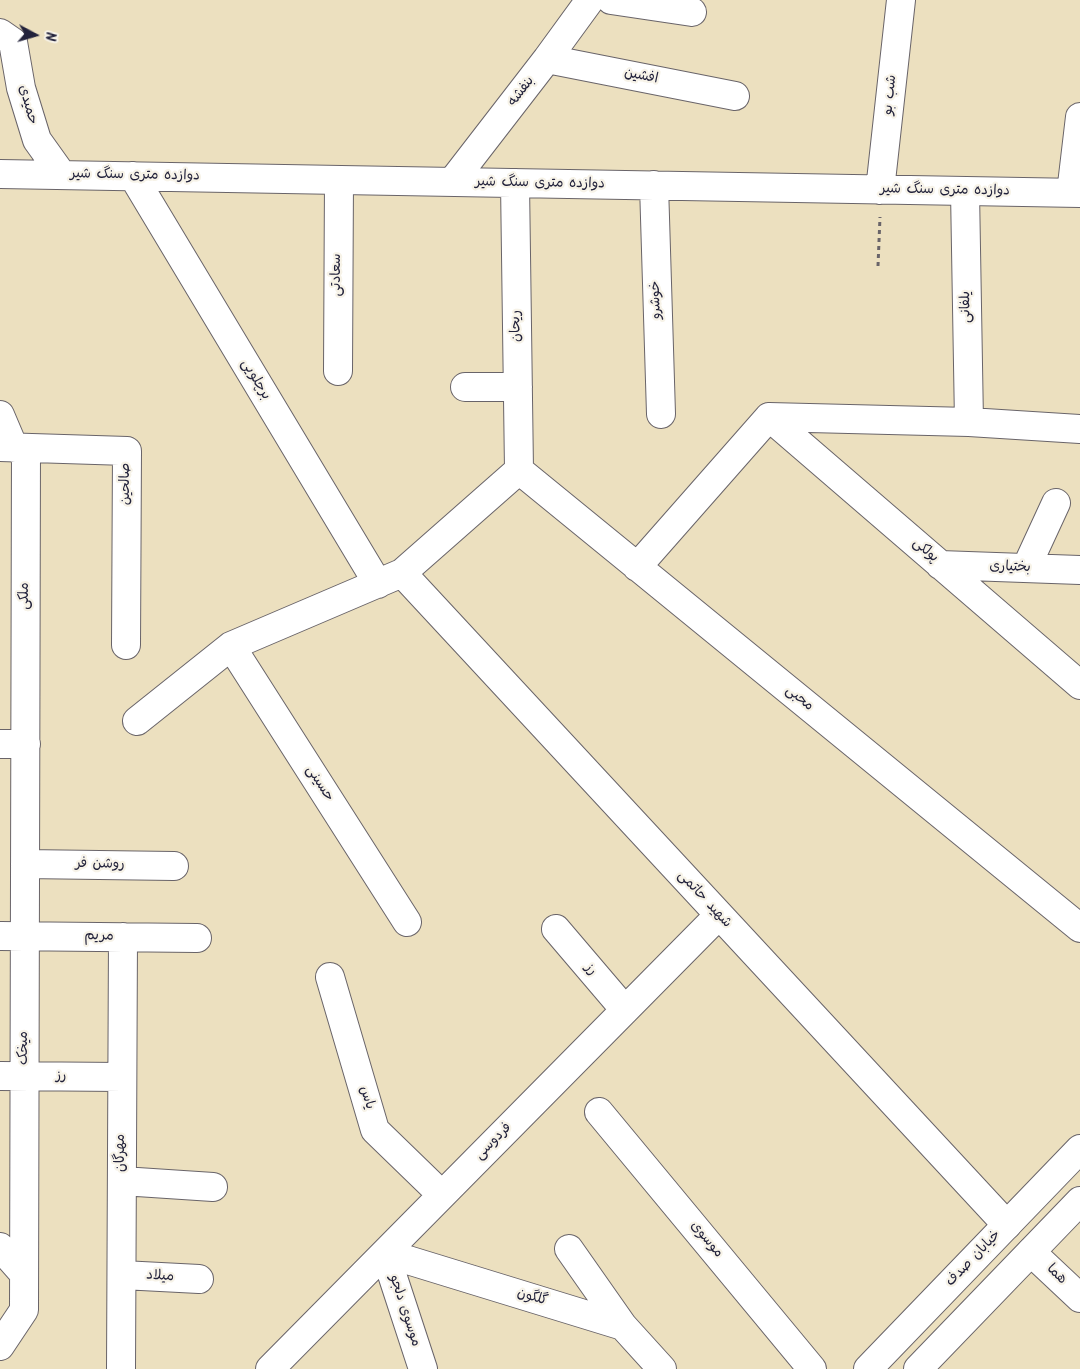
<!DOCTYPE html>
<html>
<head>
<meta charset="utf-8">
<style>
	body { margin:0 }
	#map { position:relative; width:1080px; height:1369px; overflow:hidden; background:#ece0bf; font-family:Kalam,sans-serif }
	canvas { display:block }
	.north { position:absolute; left:10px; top:10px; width:50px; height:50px; -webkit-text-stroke:4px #f7f3e8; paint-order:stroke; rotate:96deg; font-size:14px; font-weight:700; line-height:20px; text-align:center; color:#22223b }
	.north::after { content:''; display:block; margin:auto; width:18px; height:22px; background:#22223b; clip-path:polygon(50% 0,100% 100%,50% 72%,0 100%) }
</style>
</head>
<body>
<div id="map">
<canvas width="1080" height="1369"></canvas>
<div class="north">N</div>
</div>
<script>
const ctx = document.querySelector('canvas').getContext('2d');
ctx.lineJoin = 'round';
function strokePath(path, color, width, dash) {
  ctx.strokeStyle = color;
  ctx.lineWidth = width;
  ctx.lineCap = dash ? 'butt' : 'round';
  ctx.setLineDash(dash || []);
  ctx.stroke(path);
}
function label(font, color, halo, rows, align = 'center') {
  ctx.font = font + ' Kalam,"Playpen Sans Arabic",sans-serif';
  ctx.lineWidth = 4.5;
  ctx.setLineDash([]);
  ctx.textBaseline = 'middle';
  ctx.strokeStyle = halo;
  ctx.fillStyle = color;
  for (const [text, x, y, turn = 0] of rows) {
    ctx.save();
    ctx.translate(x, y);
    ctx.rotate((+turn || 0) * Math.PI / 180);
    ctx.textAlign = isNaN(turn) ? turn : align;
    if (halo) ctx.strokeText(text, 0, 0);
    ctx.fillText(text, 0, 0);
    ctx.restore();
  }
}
const path = new Path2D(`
	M878,266L880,217`);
const minor = new Path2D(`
	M611,0L692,12
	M0,33L13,42L21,88L37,140L62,175
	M547,59L735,96
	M0,174L1080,193
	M133,176L378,584
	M452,182L547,59L590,0
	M515,183L519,470
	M654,185L661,414
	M880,190L901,0
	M965,191L969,422
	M1071,193L1080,117
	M338,371L339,180
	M465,387H518
	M0,415L14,448
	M769,417L1080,685
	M0,447L127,451L126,645
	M519,470L1080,928
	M940,565L1080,570
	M637,567L769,417L969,422L1080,429
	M1026,568L1056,503
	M402,573L1007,1225
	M231,646L407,922
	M137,721L231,646L402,573L519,470
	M0,744H26
	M25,864L174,866
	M556,929L625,1010
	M0,936L197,938
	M330,977L375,1130L442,1195
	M0,1076L122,1077
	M599,1112L812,1369
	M122,1181L213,1187
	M0,1247L24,1274
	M569,1249L623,1326
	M1031,1252L1080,1298
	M385,1253L623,1326L662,1369
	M385,1253L423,1369
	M122,1275L199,1279
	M0,1346L24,1310L26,448
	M121,1369L123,937
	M270,1369L719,915`);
const major = new Path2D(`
	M868,1369L1080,1149
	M918,1369L1080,1201`);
const streetNames = [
	["افشین",641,77,11],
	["بنفشه",522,92,-53],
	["شب بو",891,95,-84],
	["حمیدی",27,105,75],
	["دوازده متری سنگ شیر",135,176,1],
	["دوازده متری سنگ شیر",540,184,1],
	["دوازده متری سنگ شیر",945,191,1],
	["سعادتی",338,275,-90],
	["خوشرو",657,300,-92],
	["یلفانی",967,307,-91],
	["ریحان",517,326,-91],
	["برچلویی",255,380,59],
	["صالحین",127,484,-90],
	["پولکی",925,551,41],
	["بختیاری",1010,568,2],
	["ملکی",26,596,-90],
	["محبی",799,699,39],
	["حسینی",319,784,57],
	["روشن فر",100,865,1],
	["شهید حاتمی",704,900,47],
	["مریم",99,937,1],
	["رز",590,970,50],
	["میخک",25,1048,-90],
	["رز",61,1077,1],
	["یاس",366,1098,73],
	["فردوسی",494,1142,-45],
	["مهرگان",122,1153,-90],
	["موسوی",706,1240,50],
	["خیابان صدف",974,1259,-46],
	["هما",1056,1275,44],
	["میلاد",160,1277,3],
	["گلگون",532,1298,17],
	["موسوی دلجو",404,1311,72]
];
strokePath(minor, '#696469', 30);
strokePath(major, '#696469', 30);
strokePath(path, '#696469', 3, [4, 4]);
strokePath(minor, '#fff', 28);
strokePath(major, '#fff', 28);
label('14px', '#22223b', '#f7f3e8', streetNames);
</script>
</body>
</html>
